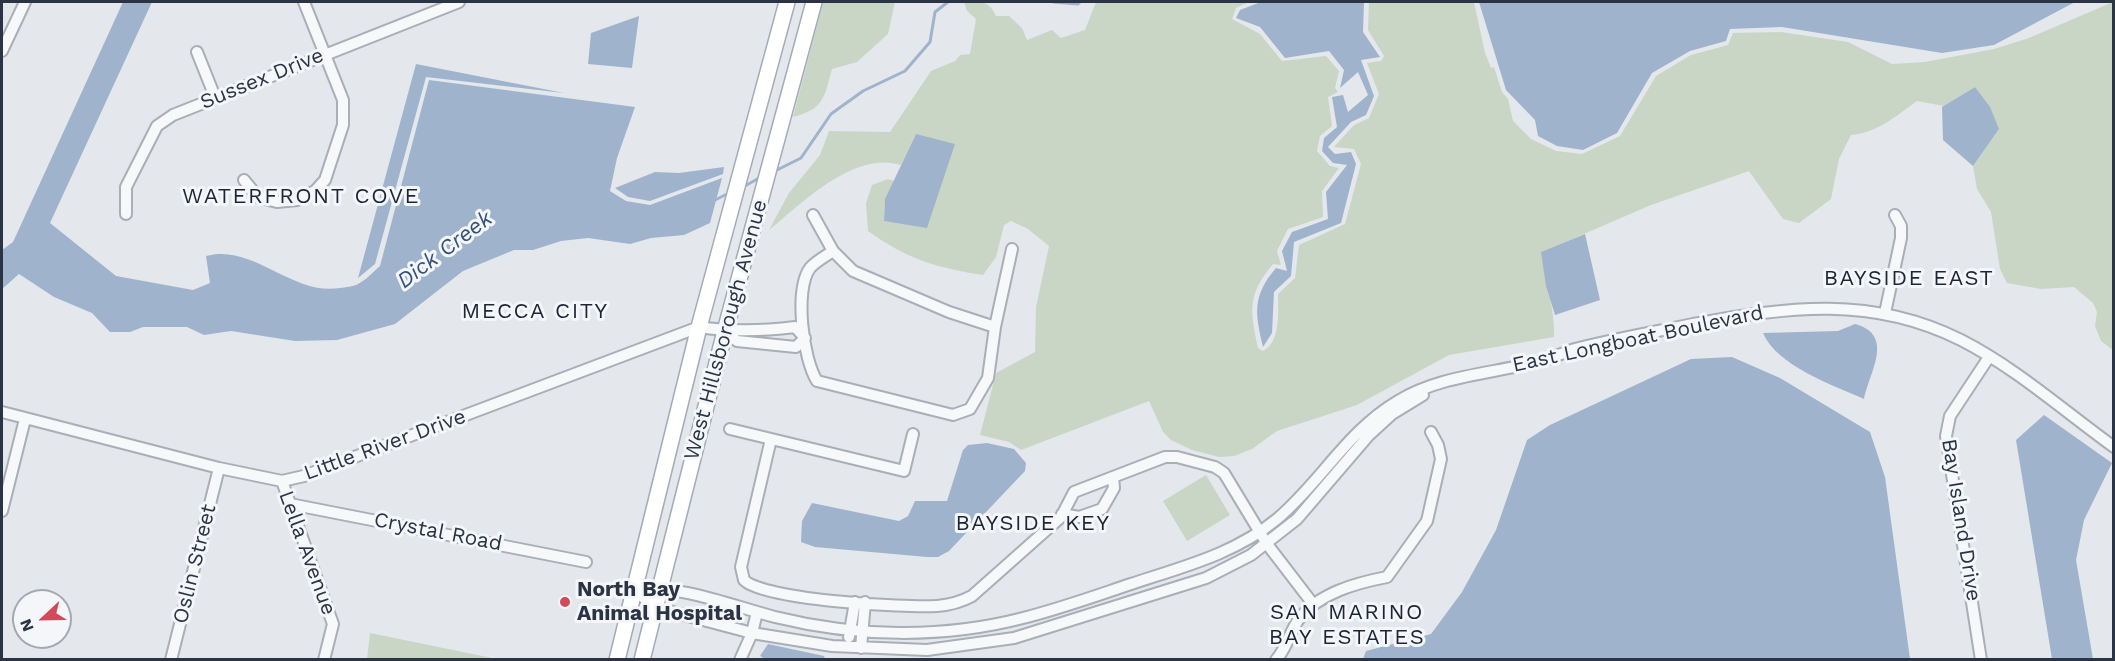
<!DOCTYPE html>
<html>
<head>
<meta charset="utf-8">
<style>
	body { margin:0 }
	#map { position:relative; width:2115px; height:661px; overflow:hidden; background:#e4e7ec; font-family:"Work Sans",sans-serif }
	canvas { display:block }
	.frame { position:absolute; inset:0; border:3px solid #2b3445; pointer-events:none }
	.north { position:absolute; left:12px; top:589px; width:60px; height:60px; box-sizing:border-box; background:#f4f6f9; border:2px solid #a4a8b1; border-radius:50%; rotate:248deg; font-size:16px; font-weight:700; line-height:24px; text-align:center; color:#2b3445 }
	.north::after { content:''; display:block; margin:auto; width:21px; height:27px; background:#d1495b; clip-path:polygon(50% 0,100% 100%,50% 72%,0 100%) }
</style>
</head>
<body>
<div id="map">
<canvas width="2115" height="661"></canvas>
<div class="frame"></div>
<div class="north">N</div>
</div>
<script>
const ctx = document.querySelector('canvas').getContext('2d');
ctx.lineJoin = 'round';
function fill(path, color) {
  ctx.fillStyle = color;
  ctx.fill(path, 'evenodd');
}
function strokePath(path, color, width, dash) {
  ctx.strokeStyle = color;
  ctx.lineWidth = width;
  ctx.lineCap = dash ? 'butt' : 'round';
  ctx.setLineDash(dash || []);
  ctx.stroke(path);
}
function label(font, color, halo, rows, align = 'center') {
  ctx.font = font + ' "Work Sans",sans-serif';
  ctx.lineWidth = 6;
  ctx.setLineDash([]);
  ctx.textBaseline = 'middle';
  ctx.strokeStyle = halo;
  ctx.fillStyle = color;
  for (const [text, x, y, turn = 0] of rows) {
    ctx.save();
    ctx.translate(x, y);
    ctx.rotate((+turn || 0) * Math.PI / 180);
    ctx.textAlign = isNaN(turn) ? turn : align;
    if (halo) ctx.strokeText(text, 0, 0);
    ctx.fillText(text, 0, 0);
    ctx.restore();
  }
}
const green = new Path2D(`
	M823,2H895L888,34L857,62L832,69C824,98 824,109 793,117Z
	M964,2C981,2 989,0 996,16H1009L1022,28L1027,40L1052,30L1061,38L1085,30L1096,2H1249L1236,8L1232,19L1260,34L1282,61L1326,56L1339,71L1335,88L1338,92L1328,97L1332,126L1320,136L1317,151L1330,166L1339,168L1322,191L1323,217L1288,229L1277,251L1281,265L1273,264C1247,295 1250,310 1258,348L1263,351C1281,342 1278,311 1278,294L1295,278L1299,245L1345,224L1361,164L1354,149L1334,147L1354,125L1369,118L1379,94L1367,63L1381,61L1384,56L1368,30L1369,2H1474L1485,53L1491,68L1494,67L1502,92L1508,99L1513,121L1531,139L1556,151L1582,154L1620,136L1656,76L1691,55L1728,45L1733,33L1781,32L1848,42L1892,64L1925,62L1994,49L2029,38L2113,2V350L2101,341L2095,326L2097,312L2093,303L2074,287L2041,289L2007,283L2000,269L1991,212L1977,189L1973,166L1999,129L1975,87L1944,106L1917,101C1896,116 1877,133 1851,135L1839,159L1831,199L1799,223L1783,219L1749,171L1651,205L1542,252C1545,281 1555,308 1554,337L1449,355L1357,405L1277,431L1252,449L1234,456L1219,457L1192,450L1171,440L1163,432L1149,401L1021,450L1009,442L980,435L996,373L1035,352L1036,307L1049,246L1028,229L1011,221L1004,225L996,257L983,275C937,268 907,259 868,231L866,203L872,185L888,179L894,181L885,200L884,221L894,222L916,134L901,165C854,150 802,203 769,230L789,193L820,155L829,131L890,132L931,71L955,61L960,55L970,54L976,19L967,11Z
	M1206,475L1230,515L1187,541L1163,501Z
	M370,633L497,659H367Z`);
const water = new Path2D(`
	M123,2H152L50,223L116,276L193,290L210,283L206,256C253,243 292,296 340,288C345,287 353,287 358,284C366,280 373,272 380,266L429,80L635,107L617,158L610,191L626,201L650,205L722,178L710,223L684,235L651,238L630,244L588,238L561,241L533,250H514L463,271L395,324L337,340L295,341L231,331L204,335L187,327H143L130,332H110L92,313L54,297L19,274L2,289V250L13,242Z
	M1261,2H1364L1363,32L1380,57L1361,60L1374,96L1366,115L1351,122L1328,147L1335,154L1351,152L1356,164L1341,223L1294,242L1291,276L1274,292L1272,333L1263,347C1255,313 1252,296 1276,268L1287,271L1282,251L1292,232L1328,219L1326,192L1347,165L1333,163L1322,151L1324,138L1337,127L1332,97L1343,95L1348,112L1368,95L1358,72L1340,88L1344,70L1329,51L1285,58L1260,27L1236,18L1240,10Z
	M1479,2H2075L1994,45L1942,53L1782,27L1730,29L1726,41L1690,51L1652,73L1617,133L1583,150L1557,146L1538,136L1535,120L1506,90Z
	M639,16L632,68L588,64L591,33Z
	M416,64L564,93L426,77L375,264L358,278Z
	M1975,87L1990,107L1999,129L1973,166L1943,140L1942,107Z
	M916,134L955,144L927,228L884,221L885,199Z
	M724,167L723,174L650,201L628,197L615,188L655,172L679,173Z
	M1585,234L1600,300L1555,315L1546,286L1541,252Z
	M1855,324C1895,335 1870,371 1864,399C1833,385 1777,366 1763,333L1838,331Z
	M1732,357L1780,378L1870,432L1885,477L1910,659H1363L1366,651L1431,634L1462,592L1496,530L1527,440L1550,425L1691,359Z
	M2044,415L2112,463L2084,520L2076,560L2093,659H2052L2016,440Z
	M987,443L1014,449L1026,463L1025,471L949,551L938,557H927L815,547L801,542L802,521L812,503L899,521L908,516L915,501H947L963,450L968,445Z
	M768,644L824,656L825,659H765L760,656Z`);
const stream = new Path2D(`
	M1053,2L1078,4L1080,2
	M775,171L801,158L831,114L863,91L905,71L930,42L935,12L948,2
	M743,187L761,177
	M713,201L729,193`);
const minor = new Path2D(`
	M2,51L25,2
	M197,52L215,97
	M244,180L258,197L277,202L297,200L315,191L325,180L343,125V100L304,2
	M126,214V187L157,126L173,115L459,2
	M813,215L833,251L853,271L949,312L995,327
	M833,251C826,256 816,261 810,268C794,290 803,359 817,381L953,415L970,409L988,378L995,327L1012,249
	M1885,313L1901,238V226L1895,215
	M725,331L737,341L796,347L805,338
	M2,412L219,468L282,481L304,476L699,327C732,332 762,331 795,327L805,338
	M730,429L904,471L913,434
	M771,439L741,567L744,580C764,600 905,608 937,606C949,605 961,602 972,596L1061,517L1074,492L1165,457H1177L1215,467L1224,473L1267,544L1313,604
	M282,481L333,624L324,660
	M290,504L586,562
	M2,511L25,419
	M1062,514L1079,517L1102,509L1114,488L1113,477
	M634,589C682,585 729,605 775,617C856,637 942,639 1023,618C1059,609 1095,596 1131,584C1182,567 1235,554 1277,519C1321,482 1347,431 1398,401C1443,374 1495,374 1544,360C1555,357 1565,352 1575,349C1614,339 1654,332 1693,324C1789,307 1871,295 1961,340C2016,368 2064,411 2114,447
	M634,589L654,607L752,633L832,646L927,650L1014,638L1206,578L1251,555L1297,519L1369,435L1392,414L1423,395
	M849,637L855,602
	M861,648L865,602
	M171,660L219,468
	M740,660L752,633L757,612
	M1276,660C1287,648 1290,631 1299,619C1319,593 1356,583 1387,577L1427,521L1441,459L1438,445L1431,432
	M1981,660L1946,436L1950,416L1989,357`);
const primary = new Path2D(`
	M617,660L699,327L787,2
	M642,660L725,331L814,2`);
const markers = [
	[565,602,6,"#d1495b"]
];
const streetNames = [
	["Sussex Drive",262,79,-22],
	["West Hillsborough Avenue",726,330,-75],
	["East Longboat Boulevard",1638,339,-12],
	["Little River Drive",385,445,-20],
	["Bay Island Drive",1961,520,81],
	["Crystal Road",438,532,11],
	["Lella Avenue",307,553,70],
	["Oslin Street",195,564,-76]
];
const poiNames = [
	["North Bay",577,590],
	["Animal Hospital",577,614]
];
const neighbourhoodNames = [
	["WATERFRONT COVE",301,197],
	["BAYSIDE EAST",1909,279],
	["MECCA CITY",535,312],
	["BAYSIDE KEY",1033,524],
	["SAN MARINO",1347,613],
	["BAY ESTATES",1347,638]
];
const waterNames = [
	["Dick Creek",445,250,-37]
];
fill(green, '#c9d6c5');
fill(water, '#9fb4cc');
strokePath(stream, '#9fb4cc', 3);
strokePath(minor, '#a9aeb7', 14);
strokePath(primary, '#a3abb8', 18);
strokePath(minor, '#f7f8fa', 10);
strokePath(primary, '#fff', 15);
for (const [x, y, r, color] of markers) {
  const dot = new Path2D();
  dot.arc(x, y, r, 0, 2 * Math.PI);
  ctx.fillStyle = color;
  ctx.fill(dot);
  strokePath(dot, '#f4f6f9', 2);
}
label('21px', '#2b3445', '#f4f6f9', streetNames);
label('bold 21px', '#2b3445', '#f4f6f9', poiNames, 'left');
ctx.letterSpacing = '1.5px';
label('22px', '#1d2536', '#f4f6f9', neighbourhoodNames);
ctx.letterSpacing = '0px';
label('italic 22px', '#34527a', '#f4f6f9', waterNames);
</script>
</body>
</html>
